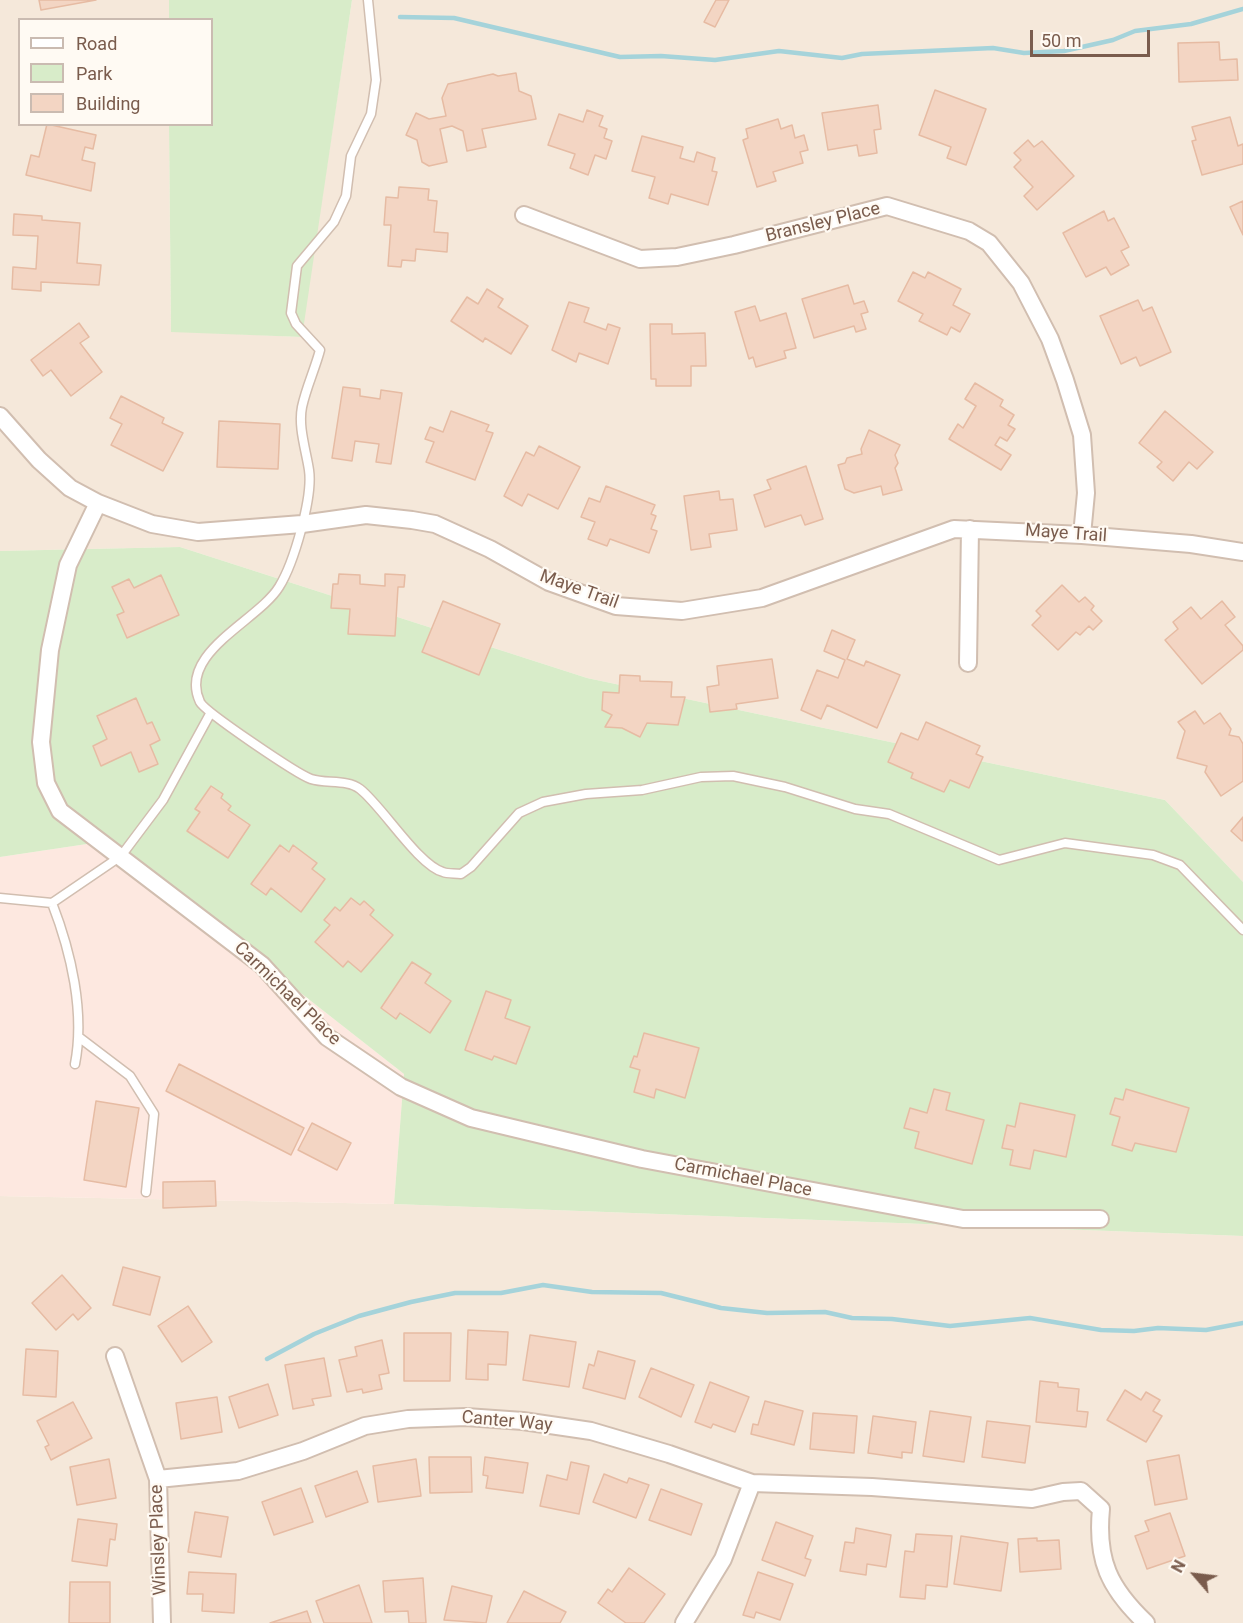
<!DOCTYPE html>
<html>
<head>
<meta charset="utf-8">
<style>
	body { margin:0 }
	#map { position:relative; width:1243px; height:1623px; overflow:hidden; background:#fdf6ec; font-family:Roboto,sans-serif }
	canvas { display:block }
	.legend { position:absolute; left:18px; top:18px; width:195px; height:108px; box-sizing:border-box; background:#fffaf3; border:2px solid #cabbb1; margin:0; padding:8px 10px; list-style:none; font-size:18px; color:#7a5c4d }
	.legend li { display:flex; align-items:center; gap:12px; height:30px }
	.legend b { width:30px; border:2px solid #cabbb1 }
	.north { position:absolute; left:1165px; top:1545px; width:60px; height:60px; -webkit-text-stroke:4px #fffaf3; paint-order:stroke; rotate:298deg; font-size:16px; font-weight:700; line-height:24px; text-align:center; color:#7a5c4d }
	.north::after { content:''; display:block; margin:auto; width:21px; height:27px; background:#7a5c4d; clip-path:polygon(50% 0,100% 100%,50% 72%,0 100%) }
	.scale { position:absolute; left:1030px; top:30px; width:120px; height:27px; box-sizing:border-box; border:3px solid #7a5c4d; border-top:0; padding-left:8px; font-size:18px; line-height:21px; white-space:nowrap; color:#7a5c4d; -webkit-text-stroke:4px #fffaf3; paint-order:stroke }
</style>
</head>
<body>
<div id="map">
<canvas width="1243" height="1623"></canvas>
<ul class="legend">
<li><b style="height:8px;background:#fff"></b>Road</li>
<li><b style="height:16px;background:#d8ecc9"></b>Park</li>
<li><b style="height:16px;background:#f3d5c3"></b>Building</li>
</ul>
<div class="north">N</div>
<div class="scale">50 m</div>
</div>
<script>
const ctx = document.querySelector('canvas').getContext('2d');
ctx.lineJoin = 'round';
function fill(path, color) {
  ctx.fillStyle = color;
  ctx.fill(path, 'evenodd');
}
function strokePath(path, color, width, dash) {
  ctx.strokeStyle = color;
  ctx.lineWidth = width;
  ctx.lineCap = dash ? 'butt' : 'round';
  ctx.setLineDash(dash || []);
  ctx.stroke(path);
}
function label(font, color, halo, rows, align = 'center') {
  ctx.font = font + ' Roboto,sans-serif';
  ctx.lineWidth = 4.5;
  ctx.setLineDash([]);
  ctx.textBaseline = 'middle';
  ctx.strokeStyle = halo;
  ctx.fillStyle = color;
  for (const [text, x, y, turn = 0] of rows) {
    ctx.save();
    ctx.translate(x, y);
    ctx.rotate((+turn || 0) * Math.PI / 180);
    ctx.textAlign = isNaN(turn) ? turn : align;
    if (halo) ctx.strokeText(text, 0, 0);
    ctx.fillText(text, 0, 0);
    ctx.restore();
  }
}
const residential = new Path2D(`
	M0,0H169V19L20,20V124L169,125L171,331L301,337L352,0H1243V882L1165,800L587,678L180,547L0,551Z
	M0,1196L394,1204L1243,1236V1623H0Z`);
const commercial = new Path2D(`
	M107,841L404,1074L394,1204L0,1196V857Z`);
const green = new Path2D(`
	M169,0H352L302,337L171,332L169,125L212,124V20L169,19Z
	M180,547L587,678L1165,800L1243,882V1236L394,1204L404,1074L107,841L0,857V551Z`);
const stream = new Path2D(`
	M400,17L454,18L620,57L661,56L715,60L779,51L842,58L862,54L993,48L1024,53L1064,51L1113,40L1135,31L1191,24L1243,9
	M267,1359L314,1334L359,1316L411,1302L455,1293H501L543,1285L592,1292L661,1293L721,1308L767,1313L825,1312L852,1318L892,1319L950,1326L1030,1318L1101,1330L1134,1331L1158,1328L1206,1330L1243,1323`);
const building = new Path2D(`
	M39,0H96L41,10Z
	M716,0H729L715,27L704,22Z
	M1219,42L1220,60L1237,59L1238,80L1179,82L1178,43Z
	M516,73L519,91L531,96L536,119L482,129L486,147L467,151L463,131L452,126L440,129L447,162L429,166L422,162L417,140L406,135L416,113L429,119L446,116L442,98L448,84L493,74L498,76Z
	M935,90L986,109L966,165L947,158L951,147L919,135Z
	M878,105L881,129L874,130L877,153L859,156L857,145L828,150L822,113Z
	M587,110L603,116L599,126L607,129L604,138L612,141L606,159L595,155L588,175L570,168L575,154L548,145L559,114L583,122Z
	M1230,117L1238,146L1243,144V164L1202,175L1192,141L1196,140L1192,127Z
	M778,119L781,129L792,125L795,138L804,135L808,150L800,152L803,163L773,172L776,181L757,187L743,140L748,138L746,129Z
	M47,124L96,135L93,149L85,147L82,160L95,163L91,191L26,175L31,155L39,157Z
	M642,136L683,147L680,158L694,162L697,152L715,158L712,171L717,172L708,205L671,194L668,204L649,198L655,177L632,171Z
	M1028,140L1034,147L1042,141L1074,176L1037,210L1024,196L1033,187L1014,167L1021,160L1014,153Z
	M399,187L429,189L428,200L437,201L434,232L448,233L447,252L416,249L415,261L402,260L401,267L388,266L391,225H384L386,197L398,198Z
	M1243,201V235L1230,207Z
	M1104,211L1108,221L1114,218L1129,247L1121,251L1129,265L1111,275L1106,267L1086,277L1063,233Z
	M14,214L42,216V220L80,223L77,263L101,265L99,285L41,282V291L12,289L13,267L36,269L38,236L13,235Z
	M913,272L925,278L928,272L961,289L953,305L970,314L960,332L951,327L947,335L919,321L923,314L898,301Z
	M848,285L854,304L864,301L868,312L861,314L866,329L856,332L854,326L814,338L802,299Z
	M487,289L503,299L498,307L528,326L511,354L485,338L483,342L451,321L467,297L478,304Z
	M1138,300L1143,311L1152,307L1171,352L1140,366L1136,357L1121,364L1100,316Z
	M569,302L589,308L584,322L606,330L608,324L620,328L608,364L579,353L576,362L552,350Z
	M755,306L760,321L786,313L796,348L784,351L786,358L756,367L753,357L749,359L735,312Z
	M79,323L89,337L80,343L102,372L71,396L51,370L43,376L31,360Z
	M650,324H672V334L705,333L706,366H691V386H656V379H651Z
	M975,383L1003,400L1000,406L1014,415L1008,425L1015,429L1007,441L1000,437L995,445L1011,455L1001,470L949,439L958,424L963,428L976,406L965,399Z
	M343,387L360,389V396L380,399L381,390L402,393L391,464L376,462L379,444L355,441L352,461L332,458Z
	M121,396L164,418L162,423L183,433L163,471L111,445L122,424L110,418Z
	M451,411L489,425L486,431L493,433L475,480L426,462L434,442L425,439L430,427L443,432Z
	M1165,411L1213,452L1197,469L1189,462L1173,481L1157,467L1162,462L1139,443Z
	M219,421L280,424L278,469L217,467Z
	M869,430L900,445L895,455L898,463L895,468L902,490L883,495L881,486L854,493L845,489L838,465L845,463L847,458L862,454L861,449Z
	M539,446L580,467L558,509L528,494L522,506L504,496L526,452L534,456Z
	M806,466L823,519L805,525L801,515L765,527L754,495L771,489L767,480Z
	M606,486L655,505L651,514L656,516L651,529L657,531L649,553L610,539L607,546L588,539L595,522L581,517L589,498L600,502Z
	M719,491L720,500L733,499L737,530L709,534L711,547L691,550L684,496Z
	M339,574L360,575V584L385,586V574L405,575L404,587H398L395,636L348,634L350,609L331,608L333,584H338Z
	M161,575L179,615L127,638L117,615L124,612L112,587L129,579L134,588Z
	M1062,585L1079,602L1085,597L1094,606L1091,610L1102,621L1093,630L1089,626L1080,635L1076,632L1058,650L1032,625L1041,616L1036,611Z
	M443,601L500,624L479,675L422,652Z
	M1222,601L1235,617L1225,625L1243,646V650L1202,684L1165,640L1178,629L1173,622L1191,607L1201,619Z
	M832,630L855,640L847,659L864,666L866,661L900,675L877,728L827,705L821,719L801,710L817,670L838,678L845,660L824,651Z
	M772,659L778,698L736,704L737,709L710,712L707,687L719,685L717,666Z
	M620,675L640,676V681L672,682L671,697H685L678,725L647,723L640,737L622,728L605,727L612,715L602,710L603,692L619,693Z
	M136,698L147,724L152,722L160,740L150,745L158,764L139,772L131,752L101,766L93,746L107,739L97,716Z
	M1195,711L1204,724L1220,713L1231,729L1229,735L1239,737L1243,744V781L1221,796L1205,772L1207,766L1177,758L1185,731L1178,722Z
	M926,722L980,746L976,754L983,757L969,788L950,780L944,792L911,778L913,773L888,762L901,733L918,740Z
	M211,786L223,794L221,798L231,806L228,810L250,825L228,858L187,831L200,812L195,809Z
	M1243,817V840L1242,841L1231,831Z
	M280,845L289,852L293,845L317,863L312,869L325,879L301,912L271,888L266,895L251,884Z
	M351,898L360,905L364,901L374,910L370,915L393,935L361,972L348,961L343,967L315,942L330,925L324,920L335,907L340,911Z
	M412,962L431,974L425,983L451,1001L430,1033L400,1013L396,1019L381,1008Z
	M486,991L511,1000L505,1018L530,1027L516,1064L494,1056L492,1060L465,1050Z
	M644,1033L699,1048L685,1098L656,1089L654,1098L634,1092L640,1070L630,1067L634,1056L637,1057Z
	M179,1064L304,1128L291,1155L166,1091Z
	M934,1089L950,1093L946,1110L984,1120L972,1164L915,1148L919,1132L904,1128L910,1108L927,1113Z
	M1126,1089L1189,1108L1176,1152L1135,1143L1132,1151L1112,1145L1120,1117L1110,1114L1115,1098L1123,1100Z
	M96,1101L139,1108L126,1187L84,1180Z
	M1020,1103L1075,1115L1066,1157L1034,1150L1030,1169L1010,1165L1013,1150L1002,1148L1007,1125L1015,1127Z
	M312,1123L351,1143L337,1170L298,1150Z
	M215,1181L216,1206L163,1208V1182Z
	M123,1267L160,1277L150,1315L113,1305Z
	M62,1275L91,1308L78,1320L73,1314L56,1330L32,1303Z
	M188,1306L212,1342L182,1362L158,1326Z
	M468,1330L508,1332L506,1365L488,1364V1380L466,1379Z
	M404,1333H451L450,1381H404Z
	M530,1335L576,1342L569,1387L523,1380Z
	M382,1340L389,1373L379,1375L382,1389L363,1393L362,1389L347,1392L339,1360L357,1356L355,1347Z
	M26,1349L58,1351L56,1397L23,1395Z
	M598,1351L635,1361L625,1399L583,1388L589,1364L594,1366Z
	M324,1358L331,1396L312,1399L314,1405L293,1409L285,1365Z
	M651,1368L694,1385L681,1417L639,1397Z
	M1040,1381L1058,1383V1387L1079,1389L1077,1411L1088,1412L1086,1427L1036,1422Z
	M710,1382L749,1397L735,1432L713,1424L711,1428L695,1422Z
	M268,1384L278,1415L239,1428L229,1397Z
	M1125,1390L1141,1400L1146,1392L1160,1400L1153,1411L1162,1416L1146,1442L1107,1420Z
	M217,1397L222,1432L181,1439L176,1403Z
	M765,1401L803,1411L794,1445L751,1434L753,1424L758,1425Z
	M73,1402L92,1438L51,1460L45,1447L49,1445L37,1421Z
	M930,1411L971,1417L964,1462L923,1456Z
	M813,1413L857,1416L854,1453L810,1449Z
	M873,1416L916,1422L912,1453L902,1452V1458L868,1453Z
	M987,1421L1030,1426L1025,1463L982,1457Z
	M1179,1455L1187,1499L1155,1505L1147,1461Z
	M429,1457H471L472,1492L430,1493Z
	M485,1457L528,1463L523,1493L486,1488L488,1476L483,1475Z
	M109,1459L116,1498L77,1505L70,1467Z
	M416,1459L421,1496L378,1502L373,1466Z
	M571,1462L589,1466L579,1514L540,1506L547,1475L567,1480Z
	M357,1471L368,1502L326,1517L315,1486Z
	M604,1474L627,1483L629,1478L649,1485L636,1518L593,1502Z
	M301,1488L313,1522L274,1535L262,1502Z
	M661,1489L702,1504L691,1535L649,1520Z
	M195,1512L228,1517L221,1557L188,1552Z
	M1170,1513L1185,1556L1147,1569L1135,1536L1149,1531L1145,1521Z
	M78,1519L117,1524L115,1540L110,1539L107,1566L72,1561Z
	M776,1522L813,1536L805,1558L811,1560L805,1576L762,1560Z
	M856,1528L891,1535L886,1567L867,1564L866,1575L840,1571L845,1542L854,1543Z
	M916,1534L952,1536L947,1587L926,1585L925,1599L900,1597L905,1551L914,1552Z
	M961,1536L1008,1543L1001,1591L954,1584Z
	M1037,1538V1541L1059,1540L1061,1569L1020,1572L1018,1539Z
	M629,1568L665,1594L644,1623H626L598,1603L608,1589L612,1592Z
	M189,1572L236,1574L234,1613L202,1611L203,1594H187Z
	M758,1572L793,1584L780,1620L756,1612L754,1618L743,1615Z
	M423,1578L426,1623H409L408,1611L385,1612L383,1581Z
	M70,1582H110V1623H69Z
	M359,1585L372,1623H324L316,1601Z
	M452,1586L492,1596L486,1623L444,1620Z
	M524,1591L566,1612L560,1623H507Z
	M307,1611L311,1623H270Z`);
const service = new Path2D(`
	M368,0L376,80L371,114L351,156L346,196L334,222L297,266L291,313L296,324L320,350C315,369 306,388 302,407C298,427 306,450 309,470C313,497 294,563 279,587C258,621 177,653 200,702C205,712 297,774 311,779C326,784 347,779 360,789C382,806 418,865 443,872C448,874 455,873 461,874L471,867L519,813L543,802L586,794L642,790L701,777L733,776L785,787L855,809L889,814L999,860L1065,843L1153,855L1180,865L1243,930
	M0,898L52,903L121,856L163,800L210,714
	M52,903C71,952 85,1012 75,1064
	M80,1038L130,1076L154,1114L146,1192`);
const minor = new Path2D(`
	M524,215L640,259L677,257L734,245L887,206L969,231L989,243L1021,283L1050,339L1065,380L1082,435L1086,493L1082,535
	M0,416L39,460L70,488L98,503L152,524L198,532L302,524L366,515L412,520L435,524L490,549L549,582L616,606L682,611L762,598L954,529L1082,535L1191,544L1243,552
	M98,503L68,565L50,650L41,742L46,783L60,811L262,965L327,1037L401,1087L471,1118L642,1159L963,1219H1100
	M968,663L970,529
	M115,1356L158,1479L162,1623
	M158,1479L238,1471L303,1451L365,1426L408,1419L466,1417L523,1421L591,1431L669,1454L752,1483L872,1487L1032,1499L1063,1492L1081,1491L1101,1509C1096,1560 1109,1588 1146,1623
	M684,1623L723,1559L752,1483`);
const streetNames = [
	["Bransley Place",823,223,-14],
	["Maye Trail",1066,534,4],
	["Maye Trail",579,590,20],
	["Carmichael Place",287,994,44],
	["Carmichael Place",743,1178,11],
	["Canter Way",507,1422,5],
	["Winsley Place",159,1540,-92]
];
fill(residential, '#f5e8da');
fill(commercial, '#fde8e0');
fill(green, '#d8ecc9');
strokePath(stream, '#a5d3da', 4.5);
fill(building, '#f3d5c3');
strokePath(building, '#e6bba3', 1.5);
strokePath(service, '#d1beb0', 11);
strokePath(minor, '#d1beb0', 20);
strokePath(service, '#fff', 8);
strokePath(minor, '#fff', 16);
label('18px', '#7a5c4d', '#fffaf3', streetNames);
</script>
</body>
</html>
